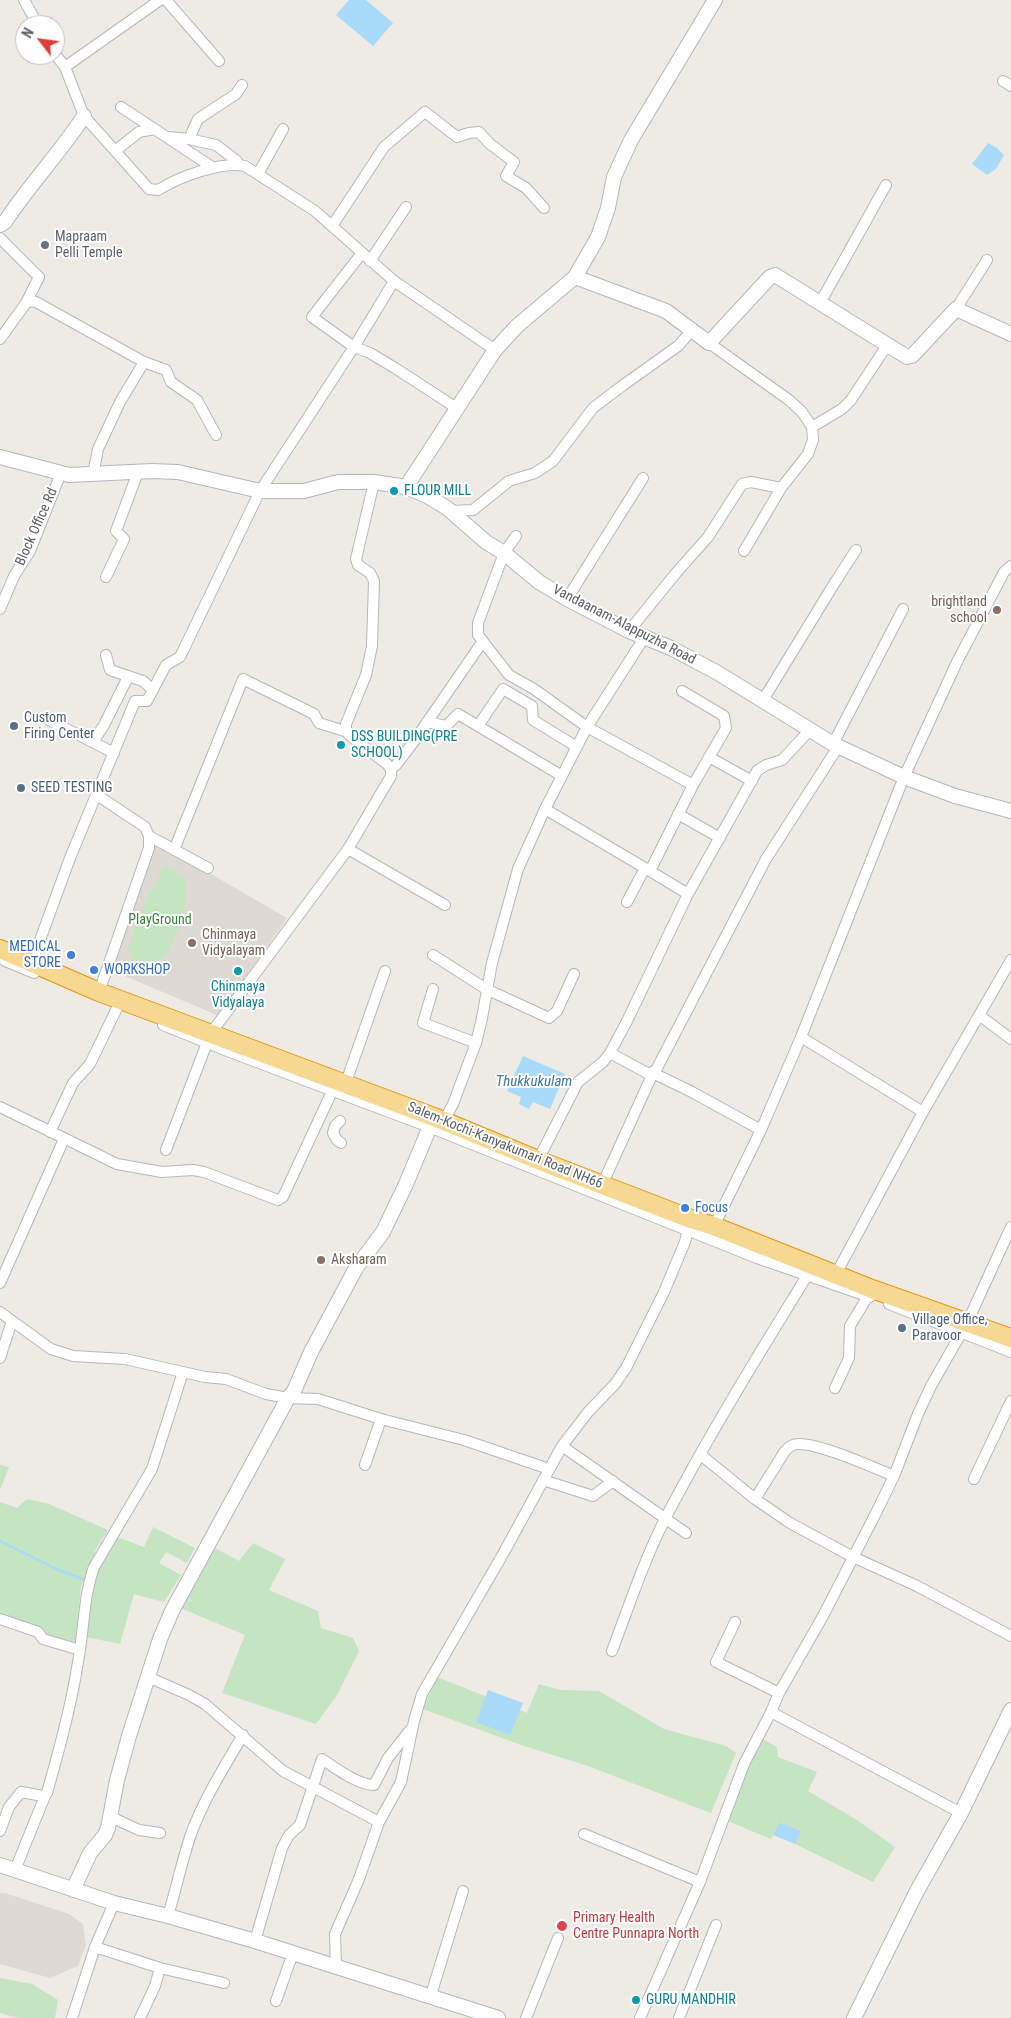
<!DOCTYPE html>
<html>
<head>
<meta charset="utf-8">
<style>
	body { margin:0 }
	#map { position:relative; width:1011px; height:2018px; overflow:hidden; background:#eeebe4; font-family:"Roboto Condensed",sans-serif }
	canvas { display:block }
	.north { position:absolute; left:15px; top:15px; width:50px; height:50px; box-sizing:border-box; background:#fff; border:1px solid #bebfc1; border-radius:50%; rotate:300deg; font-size:14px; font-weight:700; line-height:20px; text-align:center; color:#5c6064 }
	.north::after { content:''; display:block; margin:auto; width:18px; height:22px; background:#de3e3a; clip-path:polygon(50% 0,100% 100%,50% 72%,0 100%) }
</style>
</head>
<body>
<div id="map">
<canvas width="1011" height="2018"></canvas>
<div class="north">N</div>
</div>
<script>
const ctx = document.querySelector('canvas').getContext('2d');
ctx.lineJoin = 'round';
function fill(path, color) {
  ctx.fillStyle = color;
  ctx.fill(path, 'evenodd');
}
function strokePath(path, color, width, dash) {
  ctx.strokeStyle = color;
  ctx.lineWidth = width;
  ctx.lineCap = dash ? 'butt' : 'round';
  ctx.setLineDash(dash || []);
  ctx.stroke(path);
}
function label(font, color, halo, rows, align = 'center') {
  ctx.font = font + ' "Roboto Condensed",sans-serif';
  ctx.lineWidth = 4;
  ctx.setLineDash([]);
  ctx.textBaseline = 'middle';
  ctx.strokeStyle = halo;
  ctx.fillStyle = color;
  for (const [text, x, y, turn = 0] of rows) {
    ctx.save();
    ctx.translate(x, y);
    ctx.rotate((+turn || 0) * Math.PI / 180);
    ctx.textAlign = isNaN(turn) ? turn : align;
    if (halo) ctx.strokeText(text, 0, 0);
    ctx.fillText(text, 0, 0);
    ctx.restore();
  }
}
const education = new Path2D(`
	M153,844L199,867L287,918L219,1016L106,968Z
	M0,1893H5L69,1914L83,1924L86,1945L78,1966L50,1978L0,1964Z`);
const green = new Path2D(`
	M165,865L186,877L184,917L165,958L138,970L128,949L140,912Z
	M0,1465L9,1467L0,1490Z
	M27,1499L49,1504L108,1530L97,1547L81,1586L75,1642L47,1635L42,1627L0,1614V1502L17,1508Z
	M153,1527L195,1548L187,1563L166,1552L159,1563L181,1575L164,1602L134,1594L120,1644L86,1637L91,1585L105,1555L117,1537L144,1547Z
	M253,1543L285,1559L269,1590L318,1611L321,1628L353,1638L359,1651L337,1695L316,1724L222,1693L245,1635L178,1607L211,1546L239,1561Z
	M437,1677L527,1713L539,1684L561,1690L599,1691L664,1729L726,1746L736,1753L711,1813L585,1765L521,1745L423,1709Z
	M761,1738L777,1747L778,1757L817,1772L808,1791L857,1820L895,1847L873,1882L795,1844L800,1831L781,1822L771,1839L725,1820L743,1774Z
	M0,1978L32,1984L58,2000L55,2018H18L0,2013Z`);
const water = new Path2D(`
	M349,0H366L393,23L373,46L336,15Z
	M988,143L997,148L1004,155L996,169L987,175L972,164Z
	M523,1056L565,1074L550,1109L533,1102L529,1109L519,1104L521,1097L507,1091Z
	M488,1690L523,1703L510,1735L476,1722Z
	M780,1822L801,1831L795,1844L773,1835Z`);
const stream = new Path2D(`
	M0,1541L54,1568L85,1580`);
const street = new Path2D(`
	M24,0L38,25
	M166,0L219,61
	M55,54L65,67L84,116L149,189L158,190C179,177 221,161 245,166L315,211L394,281L495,350
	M65,67L160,0
	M1003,81L1011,86
	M121,107L212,167
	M168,137L189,139L216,145L237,161L238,165
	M189,139L198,119L236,94L242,85
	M115,151L139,132L154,129
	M258,174L283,129
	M332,226L384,147L425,112L457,137L469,133L479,132L490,144L514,162L506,176L526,188L544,208
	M0,238L39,277L26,303
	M362,253L312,317L354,347L370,353L395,368L458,409
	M370,261L406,207
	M820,303L886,185
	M956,309L987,260
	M0,339L26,303L30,301L36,302L144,362L166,370L171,382L197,400L216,435
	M709,343L789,400L802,412L812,427L813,440L808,454L781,488L744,551
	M812,427L842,409L851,400L888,344
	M93,475L98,449L120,402L144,362
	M451,511L473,510L509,481L535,473L553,461L593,408L622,386L678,346L692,330
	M516,536L504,553L478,623V635L509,675L534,689L587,727L693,785L650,871L688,894
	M106,577L124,539L116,531L138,472
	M567,599L643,478
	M0,609L14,576L30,551L61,473
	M629,631L676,573L708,537L742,484L751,482L781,488
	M106,655L110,670L143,681L153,690
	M682,691L724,716L726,728L693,785
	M763,700L834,584L856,550
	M49,720L114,753
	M427,722L446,726L458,714L562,776
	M478,726L503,689L532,706L533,720L577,747
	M93,742L104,725L128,677
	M833,744L903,609
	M709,757L752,781
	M391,769L396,765L412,744L483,641
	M97,795L145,827L149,836V848L99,992
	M545,809L650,871
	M678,814L720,838
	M149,836L208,868
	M348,849L445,905
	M174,850L243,679L314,714L319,723L348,732
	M627,902L645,868
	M0,955L5,961L34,973
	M433,955L486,989L549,1018L557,1011L574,974
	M32,962L70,858L135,701H147L166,665L180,657L260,491L354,347L394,281
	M433,989L423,1023L476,1043
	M979,1015L1011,1039
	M163,1025L230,1052L429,1127L757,1258L870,1297
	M211,1033L348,849L391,776V769L387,764L349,735L346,730V724L366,675L372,646L374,581L370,573L358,565L356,559L374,482
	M801,1037L923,1112
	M610,1053L649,1074L656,1070L766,859L838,747
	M345,1085L385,971
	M0,1107L117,1164L162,1172L193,1170L204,1172L278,1200L283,1197L335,1085
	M340,1121L335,1126L333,1133L337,1140L341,1143
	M444,1121L453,1104L476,1043L482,1018L492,963L518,869L545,809L587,727L644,638
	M50,1132L73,1083L90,1064L118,1006
	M166,1150L207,1043
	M538,1160L578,1082L603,1062L610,1053L627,1021L688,894L757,771L766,765L782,760L810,730
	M602,1185L653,1073L692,1092L761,1130
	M714,1226L761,1130L801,1037L904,777L957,662L1004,572L1011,566
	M836,1274L923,1112L1011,960
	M0,1283L64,1139
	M889,1304L1011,1352
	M0,1312L51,1349L73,1356L125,1359L205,1377L226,1379L266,1394L288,1398L318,1399L381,1419L464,1440L549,1469
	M0,1358L12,1321
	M835,1388L849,1358L850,1326L871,1291
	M562,1446L686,1533
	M701,1455L755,1499L790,1523L853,1557L917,1586L1011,1636
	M365,1465L381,1419
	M974,1479L1011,1401
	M543,1480L593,1496L613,1481
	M755,1499L785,1451C789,1447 792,1444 798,1444C819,1443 873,1467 894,1476
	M0,1619L38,1632L43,1639L80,1650
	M735,1622L716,1662L779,1693
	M612,1651C629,1606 644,1560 666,1517C710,1433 760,1352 810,1271
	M148,1677L189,1695L205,1704L283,1771L379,1822
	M771,1712L961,1813
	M111,1817L139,1830L160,1833
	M0,1831L9,1807L21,1792L43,1796L47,1793C59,1750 71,1707 78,1662C84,1631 83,1598 94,1567L152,1469L183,1372
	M584,1834L700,1882
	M15,1870L45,1796
	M168,1916C176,1889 182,1861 191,1834C204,1799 224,1767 243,1735
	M255,1941L282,1848L289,1835L300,1825L322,1759C335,1768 358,1785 374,1785L388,1758L410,1730
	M95,1947L160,1968L224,1983
	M336,1966L335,1934L359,1879L379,1822L401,1782L414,1721L422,1694L503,1554L562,1446L589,1411L615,1384L626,1368L664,1292L685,1242L689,1225
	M430,1998L463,1891
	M276,2001L293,1953
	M72,2018L95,1947L114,1903
	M140,2018L155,1986L160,1968
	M526,2018L558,1938
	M640,2018L700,1882L744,1764L771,1712L779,1693L823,1616L876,1513L894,1476L918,1414L931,1386L967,1323L1011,1227
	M679,2018L716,1925`);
const secondary = new Path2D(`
	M0,225L5,222C29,185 60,153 84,116
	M575,277L666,311L709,343L770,277L775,275L907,357L912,356L956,309L1011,334
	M0,457L69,475L152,471L178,472L260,491H304L338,482H374L406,487L427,496L447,508L486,542L504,553L539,582L567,599L629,631L671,648L718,673L833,744L904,777L955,796L1011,811
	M406,487L495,350L517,326L575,277L598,237L608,208L614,177L631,140L715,0
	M0,1865L114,1903L168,1916L255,1941L498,2018
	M73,1890L90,1853L105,1835L108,1828L117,1780L129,1736L160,1639L172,1611L288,1398L294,1391L311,1352L356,1268L383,1232L406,1184L434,1117
	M854,2018L917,1891L961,1813L1011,1710`);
const highway = new Path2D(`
	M0,949L99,992L434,1117L538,1160L691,1219L714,1226L872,1289L1011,1338`);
const markers = [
	[45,245,5,"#6b7280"],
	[394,491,5,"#0f9aa8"],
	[997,610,5,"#8d6e63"],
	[14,726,5,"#5c6f8a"],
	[341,745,5,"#0f9aa8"],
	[21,788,5,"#5c6f8a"],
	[192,943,5,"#8d6e63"],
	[71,955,5,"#3f7fe0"],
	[94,970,5,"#3f7fe0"],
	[238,971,5,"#0f9aa8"],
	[685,1208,5,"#3f7fe0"],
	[321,1260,5,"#8d6e63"],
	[902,1328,5,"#5c6f8a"],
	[562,1926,6,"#e0444e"],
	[636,2000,5,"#0f9aa8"]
];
const worshipNames = [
	["Mapraam",55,237],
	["Pelli Temple",55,253]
];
const cultureNames = [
	["FLOUR MILL",404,491],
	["DSS BUILDING(PRE",351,737],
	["SCHOOL)",351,753],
	["Chinmaya",238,987,"center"],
	["Vidyalaya",238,1003,"center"],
	["GURU MANDHIR",646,2000]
];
const streetNames = [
	["Block Office Rd",37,527,-66],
	["Vandaanam-Alappuzha Road",624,625,27],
	["Salem-Kochi-Kanyakumari Road NH66",505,1146,22]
];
const educationNames = [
	["brightland",987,602,"right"],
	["school",987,618,"right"],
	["Chinmaya",202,935],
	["Vidyalayam",202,951],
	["Aksharam",331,1260]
];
const serviceNames = [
	["Custom",24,718],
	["Firing Center",24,734],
	["SEED TESTING",31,788],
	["Village Office,",912,1320],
	["Paravoor",912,1336]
];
const parkNames = [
	["PlayGround",160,920]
];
const shopNames = [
	["MEDICAL",61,947,"right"],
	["STORE",61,963,"right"],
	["WORKSHOP",104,970],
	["Focus",695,1208]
];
const healthNames = [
	["Primary Health",573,1918],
	["Centre Punnapra North",573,1934]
];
const waterNames = [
	["Thukkukulam",534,1082]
];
fill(education, '#dedad3');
fill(green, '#c4e4c2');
fill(water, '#a9dafa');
strokePath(stream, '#a9dafa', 2.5);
strokePath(street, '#b5b7bb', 12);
strokePath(secondary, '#b3b7bb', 16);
strokePath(highway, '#e4960e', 20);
strokePath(street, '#fff', 10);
strokePath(secondary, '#fff', 14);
strokePath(highway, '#f6d893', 18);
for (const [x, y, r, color] of markers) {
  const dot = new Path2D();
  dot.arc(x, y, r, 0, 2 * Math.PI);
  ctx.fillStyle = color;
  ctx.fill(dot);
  strokePath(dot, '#fff', 2);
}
label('14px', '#5b616d', '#fff', worshipNames, 'left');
label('14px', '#0d838f', '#fff', cultureNames, 'left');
label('14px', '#5c6064', '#fff', streetNames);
label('14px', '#785e54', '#fff', educationNames, 'left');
label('14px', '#4e5e75', '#fff', serviceNames, 'left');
label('14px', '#3b843b', '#fff', parkNames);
label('14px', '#366cbe', '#fff', shopNames, 'left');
label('14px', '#be3a42', '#fff', healthNames, 'left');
label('italic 15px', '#4376a2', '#fff', waterNames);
</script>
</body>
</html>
